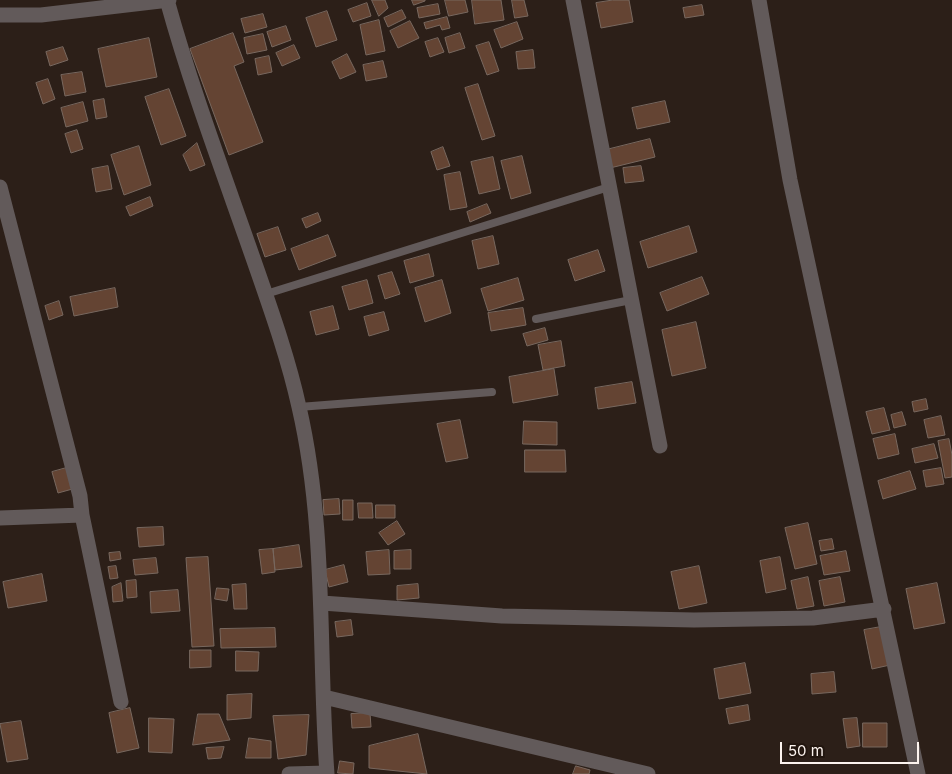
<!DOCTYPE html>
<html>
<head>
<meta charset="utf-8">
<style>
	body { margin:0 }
	#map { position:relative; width:952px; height:774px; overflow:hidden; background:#2c1f18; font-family:Inter,sans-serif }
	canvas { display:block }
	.scale { position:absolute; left:780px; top:742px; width:139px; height:22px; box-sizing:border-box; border:2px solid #fcf3ee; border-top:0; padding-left:6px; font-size:15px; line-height:18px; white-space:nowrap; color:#fcf3ee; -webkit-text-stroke:4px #22160f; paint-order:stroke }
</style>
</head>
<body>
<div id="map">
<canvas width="952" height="774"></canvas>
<div class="scale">50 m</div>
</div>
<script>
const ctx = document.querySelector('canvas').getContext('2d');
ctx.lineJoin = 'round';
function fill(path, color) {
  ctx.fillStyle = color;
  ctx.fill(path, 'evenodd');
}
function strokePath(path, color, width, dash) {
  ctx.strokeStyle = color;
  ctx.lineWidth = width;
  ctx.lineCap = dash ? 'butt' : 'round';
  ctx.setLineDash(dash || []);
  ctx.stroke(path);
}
const building = new Path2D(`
	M372,0H385L388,8L379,16Z
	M412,0H425V1L414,5Z
	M445,0H465L468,12L449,16Z
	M472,0H501L504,20L475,24Z
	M512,0H524L528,16L515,18Z
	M613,0H629L633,22L601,28L596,3Z
	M367,3L371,16L353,22L348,10Z
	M438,4L440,14L419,18L417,8Z
	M702,5L704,15L685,18L683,8Z
	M402,10L406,18L388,27L384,18Z
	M327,11L337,40L316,47L306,18Z
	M263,14L267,27L245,33L241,19Z
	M447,17L450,28L442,30L440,25L426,29L424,23Z
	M379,20L385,51L366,55L360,25Z
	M410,21L419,38L398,48L390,31Z
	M517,22L523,39L501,48L494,30Z
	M286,26L291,40L272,47L267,32Z
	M233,33L244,62L234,66L263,142L229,155L190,49Z
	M460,33L465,48L449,53L445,38Z
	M263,34L267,50L247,54L244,38Z
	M149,38L157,77L106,87L98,49Z
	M438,38L444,52L430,57L425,42Z
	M489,42L499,71L487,75L476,46Z
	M294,45L300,58L282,66L276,53Z
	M63,47L68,60L50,66L46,52Z
	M533,50L535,68L518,69L516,52Z
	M347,54L356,72L340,79L332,62Z
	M269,56L272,72L258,75L255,59Z
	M383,61L387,77L366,81L363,65Z
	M82,72L86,92L65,96L61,75Z
	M48,79L55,99L43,104L36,83Z
	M478,84L495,136L482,140L465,88Z
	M169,89L186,136L161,145L145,97Z
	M104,99L107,117L96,119L93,101Z
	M665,101L670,122L637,129L632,108Z
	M83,102L88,121L66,127L61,108Z
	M77,130L83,149L71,153L65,134Z
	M650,139L655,157L610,168L606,150Z
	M197,143L205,165L190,171L183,155Z
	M139,146L151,185L124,195L111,155Z
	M443,147L450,166L437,170L431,152Z
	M522,156L531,193L511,199L501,161Z
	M493,157L500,189L479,194L471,162Z
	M108,166L112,189L96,192L92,169Z
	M641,166L644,181L625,183L623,168Z
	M460,172L467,207L450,210L444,175Z
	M150,197L153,206L130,216L126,207Z
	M487,204L491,213L470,222L467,212Z
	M318,213L321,221L306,228L302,219Z
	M689,226L697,252L648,268L640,242Z
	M278,227L286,250L265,257L257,234Z
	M328,235L336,256L299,270L291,249Z
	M493,236L499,264L478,269L472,241Z
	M598,250L605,271L575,281L568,260Z
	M429,254L434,276L410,283L404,261Z
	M392,272L400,294L385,299L378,276Z
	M702,277L709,294L667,311L660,293Z
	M518,278L524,300L488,311L481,289Z
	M367,280L373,303L349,310L342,287Z
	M442,280L451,313L425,322L415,288Z
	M115,288L118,307L74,316L70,297Z
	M59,301L63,315L49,320L45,306Z
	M333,306L339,329L316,335L310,312Z
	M523,308L526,325L491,331L488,313Z
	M384,312L389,330L369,336L364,317Z
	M696,322L706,368L672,376L662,330Z
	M545,328L548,340L527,346L523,334Z
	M561,341L565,366L543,370L538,345Z
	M554,369L558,395L513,403L509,377Z
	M632,382L636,403L598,409L595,388Z
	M926,399L928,409L914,412L912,402Z
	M884,408L890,430L872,434L866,412Z
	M902,412L906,425L894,428L891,415Z
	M941,416L945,435L928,438L924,420Z
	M460,420L468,458L446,462L437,424Z
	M524,421L557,422V445L523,444Z
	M895,434L899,454L878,459L873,439Z
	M949,439L952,455V477L945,478L938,441Z
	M934,444L938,458L915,463L912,449Z
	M525,450H565L566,472H525Z
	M70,467L76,488L58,493L52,472Z
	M941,468L944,484L926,487L923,471Z
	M910,471L916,489L883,499L878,481Z
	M339,499L340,514L324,515L323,500Z
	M343,500H353V520H343Z
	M358,503H372L373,518H359Z
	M376,505H395V518H376Z
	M397,521L405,534L388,545L379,533Z
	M808,523L817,564L795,569L785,528Z
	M163,527L164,545L139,547L137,528Z
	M832,539L834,549L821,551L819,541Z
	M299,545L302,567L275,570L273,549Z
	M273,549L275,572L262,574L259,550Z
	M389,550L390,574L368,575L366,552Z
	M411,550V569H394V551Z
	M846,551L850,571L824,575L820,556Z
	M120,552L121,559L110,561L109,553Z
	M208,557L214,646L192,647L186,558Z
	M780,557L786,589L766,593L760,561Z
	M156,558L158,573L135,575L133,560Z
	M344,565L348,582L329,587L325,570Z
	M116,566L118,578L110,579L108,567Z
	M699,566L707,603L679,609L671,572Z
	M42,574L47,601L8,608L3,582Z
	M808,577L814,606L797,609L791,581Z
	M840,577L845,602L824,606L819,581Z
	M136,580L137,597L127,598L126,581Z
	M121,583L123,601L113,602L112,587Z
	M937,583L945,623L914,629L906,589Z
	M246,584L247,609H234L232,585Z
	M418,584L419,598L397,600V586Z
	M217,588L229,589L227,601L215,599Z
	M178,590L180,611L151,613L150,592Z
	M351,620L353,635L337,637L335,622Z
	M892,625L899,663L872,669L864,630Z
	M275,628L276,647L221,648L220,629Z
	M190,650H211V667L190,668Z
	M236,651L259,652L258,671H236Z
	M745,663L751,693L719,699L714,669Z
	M834,672L836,692L812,694L811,674Z
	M252,694L251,718L227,720V695Z
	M748,705L750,720L729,724L726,709Z
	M130,708L139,748L117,753L109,713Z
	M370,713L371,727L352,728L351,714Z
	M198,714H219L230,740L193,745Z
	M309,715L306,755L278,759L273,716Z
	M149,718L174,719L172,753L149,752Z
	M857,718L860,746L847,748L843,719Z
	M21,721L28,759L7,762L0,724Z
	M863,723H887V747H863Z
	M418,734L427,774L369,768V746Z
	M249,738L271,741V758H246Z
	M224,747L221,758L208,759L206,748Z
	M340,761L354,763L353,774L338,773Z
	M576,766L590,770L589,774H573Z`);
const lane = new Path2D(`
	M266,294L609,187
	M536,319L631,300
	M299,407L492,392`);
const street = new Path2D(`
	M167,0C191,87 223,172 253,258C270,307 288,357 299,407C327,528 318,652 327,774
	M573,0L660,446
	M759,0L790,180L918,774
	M0,15H41L169,0
	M0,187L80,496L82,515L121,702
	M0,518L82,515
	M322,603L502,616L694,620L813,618L884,609
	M324,697L648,774
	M289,774L327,773`);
fill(building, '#644433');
strokePath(building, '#78685f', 1);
strokePath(lane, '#625a5a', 8);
strokePath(street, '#625a5a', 15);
</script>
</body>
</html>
